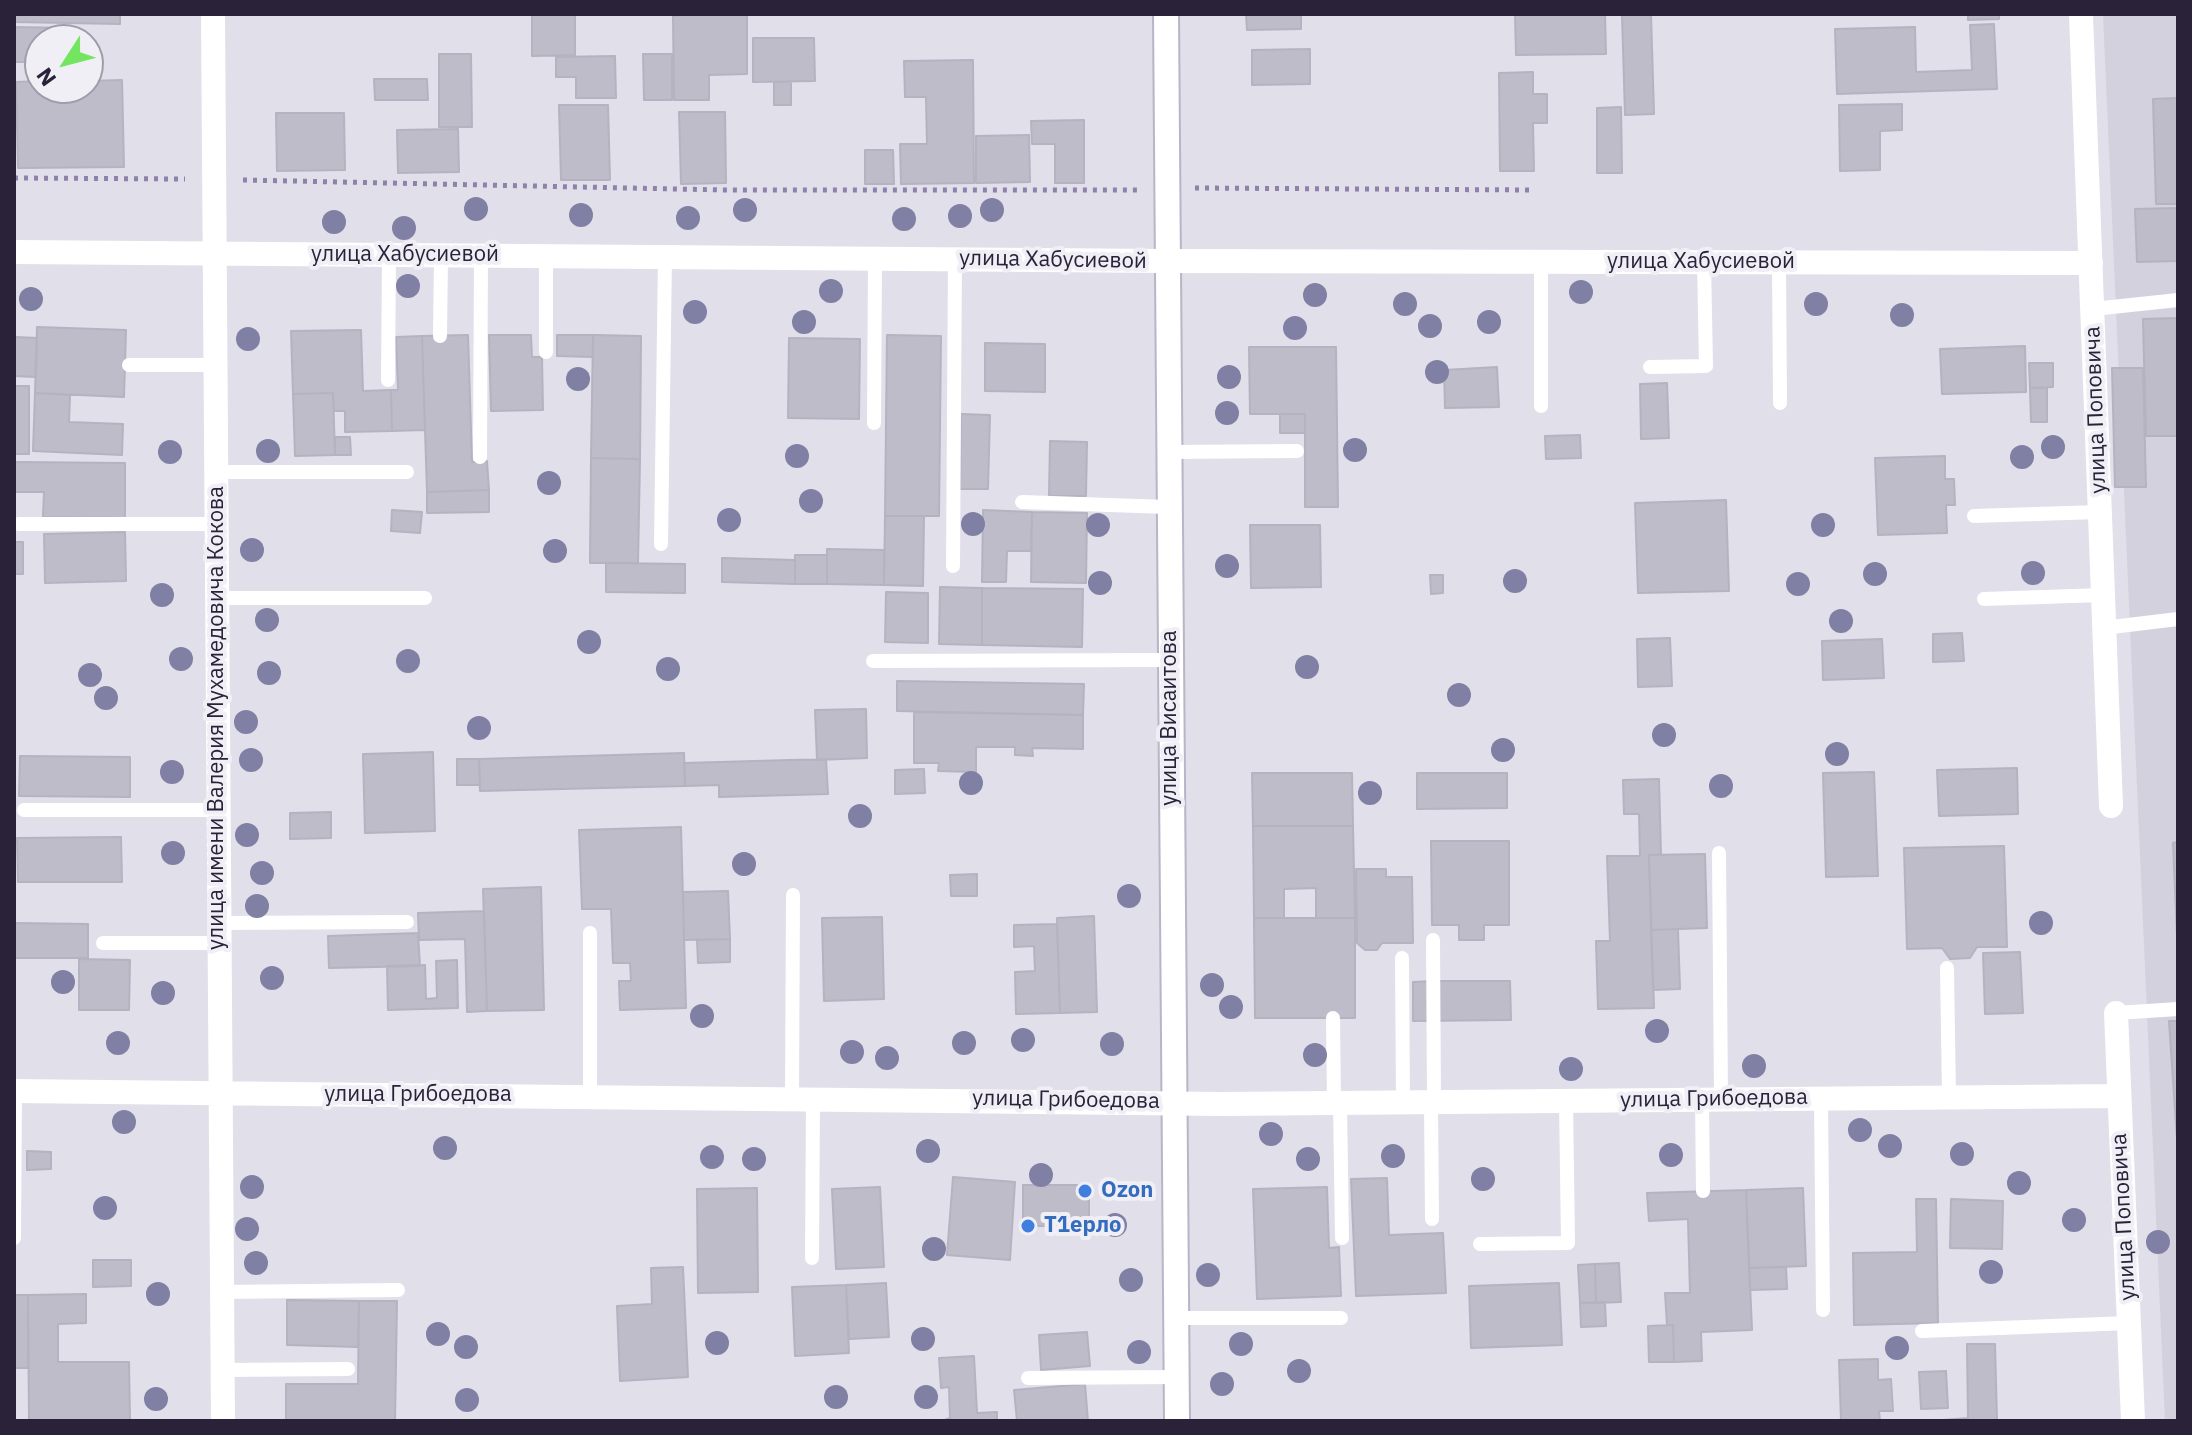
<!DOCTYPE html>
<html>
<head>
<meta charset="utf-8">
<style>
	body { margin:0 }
	#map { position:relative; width:2192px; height:1435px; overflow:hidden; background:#e1dfe9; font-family:"IBM Plex Sans",sans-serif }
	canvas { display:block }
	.frame { position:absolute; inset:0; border:16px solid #292238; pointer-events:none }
	.north { position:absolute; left:24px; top:24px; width:80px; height:80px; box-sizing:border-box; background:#f0eff6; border:2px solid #a09daa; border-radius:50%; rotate:234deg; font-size:22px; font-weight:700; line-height:32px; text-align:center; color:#292238 }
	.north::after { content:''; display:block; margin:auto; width:28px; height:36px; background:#74e561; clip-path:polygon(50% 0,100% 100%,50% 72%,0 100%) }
</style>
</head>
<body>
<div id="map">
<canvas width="2192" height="1435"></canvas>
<div class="frame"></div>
<div class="north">N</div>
</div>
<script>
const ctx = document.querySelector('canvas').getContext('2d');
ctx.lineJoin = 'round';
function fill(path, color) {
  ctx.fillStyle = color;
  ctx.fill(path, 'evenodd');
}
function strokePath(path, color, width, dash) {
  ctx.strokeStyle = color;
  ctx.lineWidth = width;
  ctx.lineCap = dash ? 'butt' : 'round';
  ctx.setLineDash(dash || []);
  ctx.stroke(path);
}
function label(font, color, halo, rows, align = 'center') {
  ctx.font = font + ' "IBM Plex Sans",sans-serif';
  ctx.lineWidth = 8;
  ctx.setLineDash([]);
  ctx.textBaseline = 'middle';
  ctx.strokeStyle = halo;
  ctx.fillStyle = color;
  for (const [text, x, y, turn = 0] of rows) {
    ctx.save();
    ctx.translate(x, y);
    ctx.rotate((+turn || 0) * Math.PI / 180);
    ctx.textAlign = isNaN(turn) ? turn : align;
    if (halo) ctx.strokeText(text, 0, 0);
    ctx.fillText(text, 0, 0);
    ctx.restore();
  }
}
const built = new Path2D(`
	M2103,14H2178V1421H2165Z`);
const building = new Path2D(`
	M14,14H120V24L14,22Z
	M532,14H575V55L532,56Z
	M696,14H747V74L709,75V100H674L673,16Z
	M1246,14H1301V29L1247,30Z
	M1515,14H1605L1606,54L1516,55Z
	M1651,14L1654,114L1625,115L1622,15Z
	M1968,14H1999V19L1968,20Z
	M1994,24L1997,89L1837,94L1835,29L1915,27L1916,72L1972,70L1970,25Z
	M14,27L74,28V40H40V62H14Z
	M753,38H814L815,81L753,82Z
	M1310,49V84L1252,85V50Z
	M439,54H471L472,127H439Z
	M643,54H672V100H644Z
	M615,56L616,98H576V77H556V57Z
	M973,60L974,183L901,184L900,144H927L926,97H905L904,61Z
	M1533,72V94H1547V123H1533L1534,171H1500L1499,73Z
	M374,79H427L428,100H375Z
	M122,80L124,167L18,168L16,82L40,81V88H88V81Z
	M774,82H791V105H774Z
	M2178,98V204H2156L2153,99Z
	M1902,104V130L1880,131V170L1840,171L1839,105Z
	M559,105H608L610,180H561Z
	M1621,107L1622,173H1597V108Z
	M679,112H725L726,183L681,184Z
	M276,113H344L345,170L277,171Z
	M1084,120V183H1055V144H1032L1031,121Z
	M458,129L459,172L398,173L397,130Z
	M1029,135L1030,182L976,183V136Z
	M865,150H893L894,184H865Z
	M2178,208V261L2137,262L2135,209Z
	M2178,318V436H2146L2143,319Z
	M37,327L126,330L124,397L35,393Z
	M361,330L363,391L391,390L392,431L345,432V411H334L333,393L293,394L291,331Z
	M468,335L472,462L487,461L489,490L427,492L422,336Z
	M489,335H531L532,357H542L543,410L491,411Z
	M557,335H593V357L557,356Z
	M593,335L641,336L640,459L591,458Z
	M887,335L941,336L939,516H885Z
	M422,336L425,430L392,431L391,390H398L396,337Z
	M15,337L37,338L36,377L14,376Z
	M789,338L860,339L859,419L788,418Z
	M985,343L1045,344V392L985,391Z
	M2025,346L2026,392L1942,394L1940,349Z
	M1249,347H1336L1338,507H1305V414H1250Z
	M2029,363H2053V387L2030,388Z
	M1497,367L1499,407L1445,408L1444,370Z
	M2112,368H2143L2146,487H2115Z
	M1667,383L1669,438L1641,439L1640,384Z
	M14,386H29V454H14Z
	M2030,388H2047V422H2031Z
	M35,393L70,395L69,422L123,424L122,455L33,451Z
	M333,393L335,455L295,456L293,394Z
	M961,414L990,415L988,489H960Z
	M1280,414H1305V433H1280Z
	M1580,435L1581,458L1546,459L1545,436Z
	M335,437H350L351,455H335Z
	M1050,441L1087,442L1086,496H1049Z
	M1945,456V479H1954L1955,505H1946L1947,533L1878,535L1875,458Z
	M591,458L640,459L638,563H590Z
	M14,462L125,463V518L43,517L44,492H14Z
	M489,490V512L427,513V492Z
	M1726,500L1729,591L1638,593L1635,503Z
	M392,510L422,512L420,533L391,531Z
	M983,510L1032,512L1031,551H1007L1006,582H982Z
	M1032,512L1087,513L1086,583L1031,582Z
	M885,516H924L923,586L884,585Z
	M1250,525H1320L1321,587L1251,588Z
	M125,532L126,581L45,583L44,534Z
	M14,542H23V574H14Z
	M827,549L884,550V585L827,584Z
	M795,555H827V584H795Z
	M722,558L795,560V584L722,582Z
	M606,563L685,564V593L606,592Z
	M1430,575H1443V593L1431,594Z
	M940,587L982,588V645L939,644Z
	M982,588L1083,589L1082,647L982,645Z
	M886,592L928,593V643L885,642Z
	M1962,633L1964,661L1933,662V634Z
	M1670,638L1672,686L1638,687L1637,639Z
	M1882,639L1884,678L1823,680L1822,641Z
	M897,681L1084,684L1083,715L897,711Z
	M866,709L867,758L817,760L815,710Z
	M914,712L1083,715V749L1032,748L1033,756L1015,755V747H976V772L938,771L939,763H914Z
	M433,752L435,831L365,833L363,754Z
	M684,753L685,786L480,791L479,759Z
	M20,756L130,757V797L19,796Z
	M457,759H479L480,785H457Z
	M826,759L828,794L719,797V785L685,786L684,763Z
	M2017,768L2018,814L1939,816L1937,770Z
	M924,769L925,793L895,794V770Z
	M1874,772L1878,876L1826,877L1823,773Z
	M1252,773H1352L1353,826H1253Z
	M1417,773H1507V808L1417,809Z
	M1659,779L1661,855H1649L1654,1008L1598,1009L1596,941H1610L1607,856H1640L1639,814H1624L1623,780Z
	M331,812V838L290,839V813Z
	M1253,826H1353L1355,918H1316V888L1284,889V918H1254Z
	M681,827L686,1008L620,1010L619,981H631L630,963H613L611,909H582L579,830Z
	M121,837L122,882H18L17,838Z
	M1431,841H1509V925H1484V940H1459V925H1432Z
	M2178,842V960L2173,843Z
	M2004,846L2007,947H1977L1970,958L1950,959L1942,948L1907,949L1904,848Z
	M1705,854L1707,928L1651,930L1649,855Z
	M1356,869H1386V877H1412L1413,943H1382L1377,950H1365L1357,943Z
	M977,874V896H951L950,875Z
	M541,887L544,1010L487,1011L483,889Z
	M728,891L730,939L684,940L683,892Z
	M484,911L487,1011L467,1012L465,939L419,940L418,913Z
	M1094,916L1097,1012L1060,1013L1057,918Z
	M882,917L884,999L824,1001L822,918Z
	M1254,918H1355V1018H1255Z
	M14,923L88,924V958H14Z
	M1057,924L1060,1013L1016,1014L1015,972L1035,971L1034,946L1014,947V925Z
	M1678,929L1680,989L1653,990L1651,930Z
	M418,933L420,966L329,968L328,936Z
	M730,939V962L698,963L697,940Z
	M2020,952L2023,1013L1985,1014L1983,953Z
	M79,959L130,960L129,1010H79Z
	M457,960L458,1008L388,1010L387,966L425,965L426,999L437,998L436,961Z
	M1433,981H1510L1511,1020L1413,1021V982Z
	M2169,1021H2178V1154Z
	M27,1151L51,1152V1169L27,1170Z
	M953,1177L1015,1182L1010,1260L947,1255Z
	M1387,1178L1389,1235L1443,1233L1446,1293L1356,1296L1351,1179Z
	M1023,1185H1089V1226H1023Z
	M880,1187L884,1267L836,1269L832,1189Z
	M1327,1187L1329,1248L1339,1247L1341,1296L1257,1299L1253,1189Z
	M757,1188L758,1292L698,1293L697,1189Z
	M1803,1188L1806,1266L1749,1268L1746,1190Z
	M1746,1190L1752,1330L1701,1332L1702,1361L1674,1362L1673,1325H1667L1665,1293H1690L1688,1219L1649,1221L1647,1193Z
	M1916,1199H1936L1938,1323L1854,1325L1853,1253L1917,1252Z
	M1951,1199L2003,1201L2002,1249L1950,1248Z
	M93,1260H131V1286L93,1287Z
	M1619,1263L1621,1302L1596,1303L1595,1264Z
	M1595,1264L1596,1303H1580L1578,1265Z
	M683,1267L688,1377L620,1381L617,1306L652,1304L651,1268Z
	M1786,1267L1787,1289L1750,1290L1749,1268Z
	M886,1283L889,1337L849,1339L846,1285Z
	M1559,1283L1562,1345L1471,1348L1469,1286Z
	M846,1285L849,1353L795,1356L792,1287Z
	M86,1294V1323L58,1324V1362H129L130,1421H29L28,1295Z
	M14,1295H28V1368H14Z
	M287,1300L359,1301L358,1347L287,1345Z
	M359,1301H397L395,1421H286V1384H358Z
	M1605,1302L1606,1326L1581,1327L1580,1303Z
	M1673,1325L1674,1362H1649L1648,1326Z
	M1087,1332L1090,1366L1041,1370L1039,1335Z
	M1967,1344H1995L1997,1421H1931L1968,1418Z
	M974,1356L977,1413L997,1412V1421H942L950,1418L949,1387L941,1388L939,1358Z
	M1878,1359V1380L1891,1379L1893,1411H1879L1880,1421H1841L1839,1360Z
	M1946,1371L1948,1408L1921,1409L1919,1372Z
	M1085,1384L1088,1421H1017L1014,1390Z`);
const path = new Path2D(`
	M14,178L185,179
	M243,180L725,190H1137
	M1195,188L1530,190`);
const lane = new Path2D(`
	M546,256V352
	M1541,262V406
	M1779,262L1780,403
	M2093,309L2178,300
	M440,336L441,256
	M129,365H215
	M1650,367L1706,366L1704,262
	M388,380L389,255
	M874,423L875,259
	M1167,452L1297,451
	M480,457L481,256
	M216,472H407
	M1022,502L1168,507
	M1974,516L2099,512
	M19,524H216
	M661,544L665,257
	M953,566L955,259
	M216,598H425
	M1984,599L2102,595
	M2103,628L2178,619
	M873,661L1169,660
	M24,810H217
	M1719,853L1721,1099
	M218,923L407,922
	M1433,940L1434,1102
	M103,943H218
	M1402,958L1403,1102
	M1947,968L1949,1097
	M2116,1013L2178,1009
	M1333,1018L1334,1103
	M590,1096V933
	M792,1097L793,895
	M1821,1098L1823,1310
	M1702,1100L1703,1191
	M1431,1102L1432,1219
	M1340,1103L1342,1238
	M14,1238L15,1091
	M1480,1244L1568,1243L1566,1101
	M812,1258L813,1098
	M221,1292L398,1290
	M1176,1318H1341
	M1922,1331L2129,1323
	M222,1370L348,1369
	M1028,1378L1176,1377`);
const street = new Path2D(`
	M213,14L223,1421
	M2081,14L2111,806
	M14,252L1165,261L2091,263
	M2116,1013L2133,1421
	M14,1091L1222,1104L2119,1096`);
const secondary = new Path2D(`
	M1166,14L1177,1421`);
const trees = [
	[476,209],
	[745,210],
	[992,210],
	[581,215],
	[960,216],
	[688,218],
	[904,219],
	[334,222],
	[404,228],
	[408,286],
	[831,291],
	[1581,292],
	[1315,295],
	[31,299],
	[1405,304],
	[1816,304],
	[695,312],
	[1902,315],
	[804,322],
	[1489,322],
	[1430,326],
	[1295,328],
	[248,339],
	[1437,372],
	[1229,377],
	[578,379],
	[1227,413],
	[2053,447],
	[1355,450],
	[268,451],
	[170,452],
	[797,456],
	[2022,457],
	[549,483],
	[811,501],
	[729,520],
	[973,524],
	[1098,525],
	[1823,525],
	[252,550],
	[555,551],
	[1227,566],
	[2033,573],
	[1875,574],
	[1515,581],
	[1100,583],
	[1798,584],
	[162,595],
	[267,620],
	[1841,621],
	[589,642],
	[181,659],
	[408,661],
	[1307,667],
	[668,669],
	[269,673],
	[90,675],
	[1459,695],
	[106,698],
	[246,722],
	[479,728],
	[1664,735],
	[1503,750],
	[1837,754],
	[251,760],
	[172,772],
	[971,783],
	[1721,786],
	[1370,793],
	[860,816],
	[247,835],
	[173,853],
	[744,864],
	[262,873],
	[1129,896],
	[257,906],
	[2041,923],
	[272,978],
	[63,982],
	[1212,985],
	[163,993],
	[1231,1007],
	[702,1016],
	[1657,1031],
	[1023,1040],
	[118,1043],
	[964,1043],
	[1112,1044],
	[852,1052],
	[1315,1055],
	[887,1058],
	[1754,1066],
	[1571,1069],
	[124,1122],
	[1860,1130],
	[1271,1134],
	[1890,1146],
	[445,1148],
	[928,1151],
	[1962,1154],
	[1671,1155],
	[1393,1156],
	[712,1157],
	[754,1159],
	[1308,1159],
	[1041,1175],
	[1483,1179],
	[2019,1183],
	[252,1187],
	[105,1208],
	[2074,1220],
	[1115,1225],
	[247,1229],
	[2158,1242],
	[934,1249],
	[256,1263],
	[1991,1272],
	[1208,1275],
	[1131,1280],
	[158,1294],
	[438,1334],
	[923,1339],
	[717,1343],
	[1241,1344],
	[466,1347],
	[1897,1348],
	[1139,1352],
	[1299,1371],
	[1222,1384],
	[836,1397],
	[926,1397],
	[156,1399],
	[467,1400]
];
const markers = [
	[1085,1191,8,"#3f7fe0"],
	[1028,1226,8,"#3f7fe0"]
];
const streetNames = [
	["улица Хабусиевой",405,255],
	["улица Хабусиевой",1053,260,1],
	["улица Хабусиевой",1701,262],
	["улица Поповича",2096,410,-92],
	["улица имени Валерия Мухамедовича Кокова",217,718,-90],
	["улица Висаитова",1170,718,-90],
	["улица Грибоедова",418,1095],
	["улица Грибоедова",1714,1099,-1],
	["улица Грибоедова",1066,1100,1],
	["улица Поповича",2124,1217,-93]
];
const shopNames = [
	["Ozon",1101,1191],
	["Т1ерло",1044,1226]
];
fill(built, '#d3d1dd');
fill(building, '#bfbcc9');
strokePath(building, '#b5b2c2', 2);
strokePath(secondary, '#b9b4c8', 28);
strokePath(path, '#8e82aa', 5, [4, 6]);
strokePath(lane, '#fff', 14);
strokePath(street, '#fff', 24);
strokePath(secondary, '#fff', 24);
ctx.fillStyle = '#807fa4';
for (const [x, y] of trees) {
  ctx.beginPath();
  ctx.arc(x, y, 12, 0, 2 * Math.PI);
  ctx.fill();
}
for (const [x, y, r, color] of markers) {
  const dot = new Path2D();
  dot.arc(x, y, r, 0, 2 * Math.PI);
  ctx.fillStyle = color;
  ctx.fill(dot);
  strokePath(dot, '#f0eff6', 3);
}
label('22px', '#292238', '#f0eff6', streetNames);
label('bold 22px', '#366cbe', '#f0eff6', shopNames, 'left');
</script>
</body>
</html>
